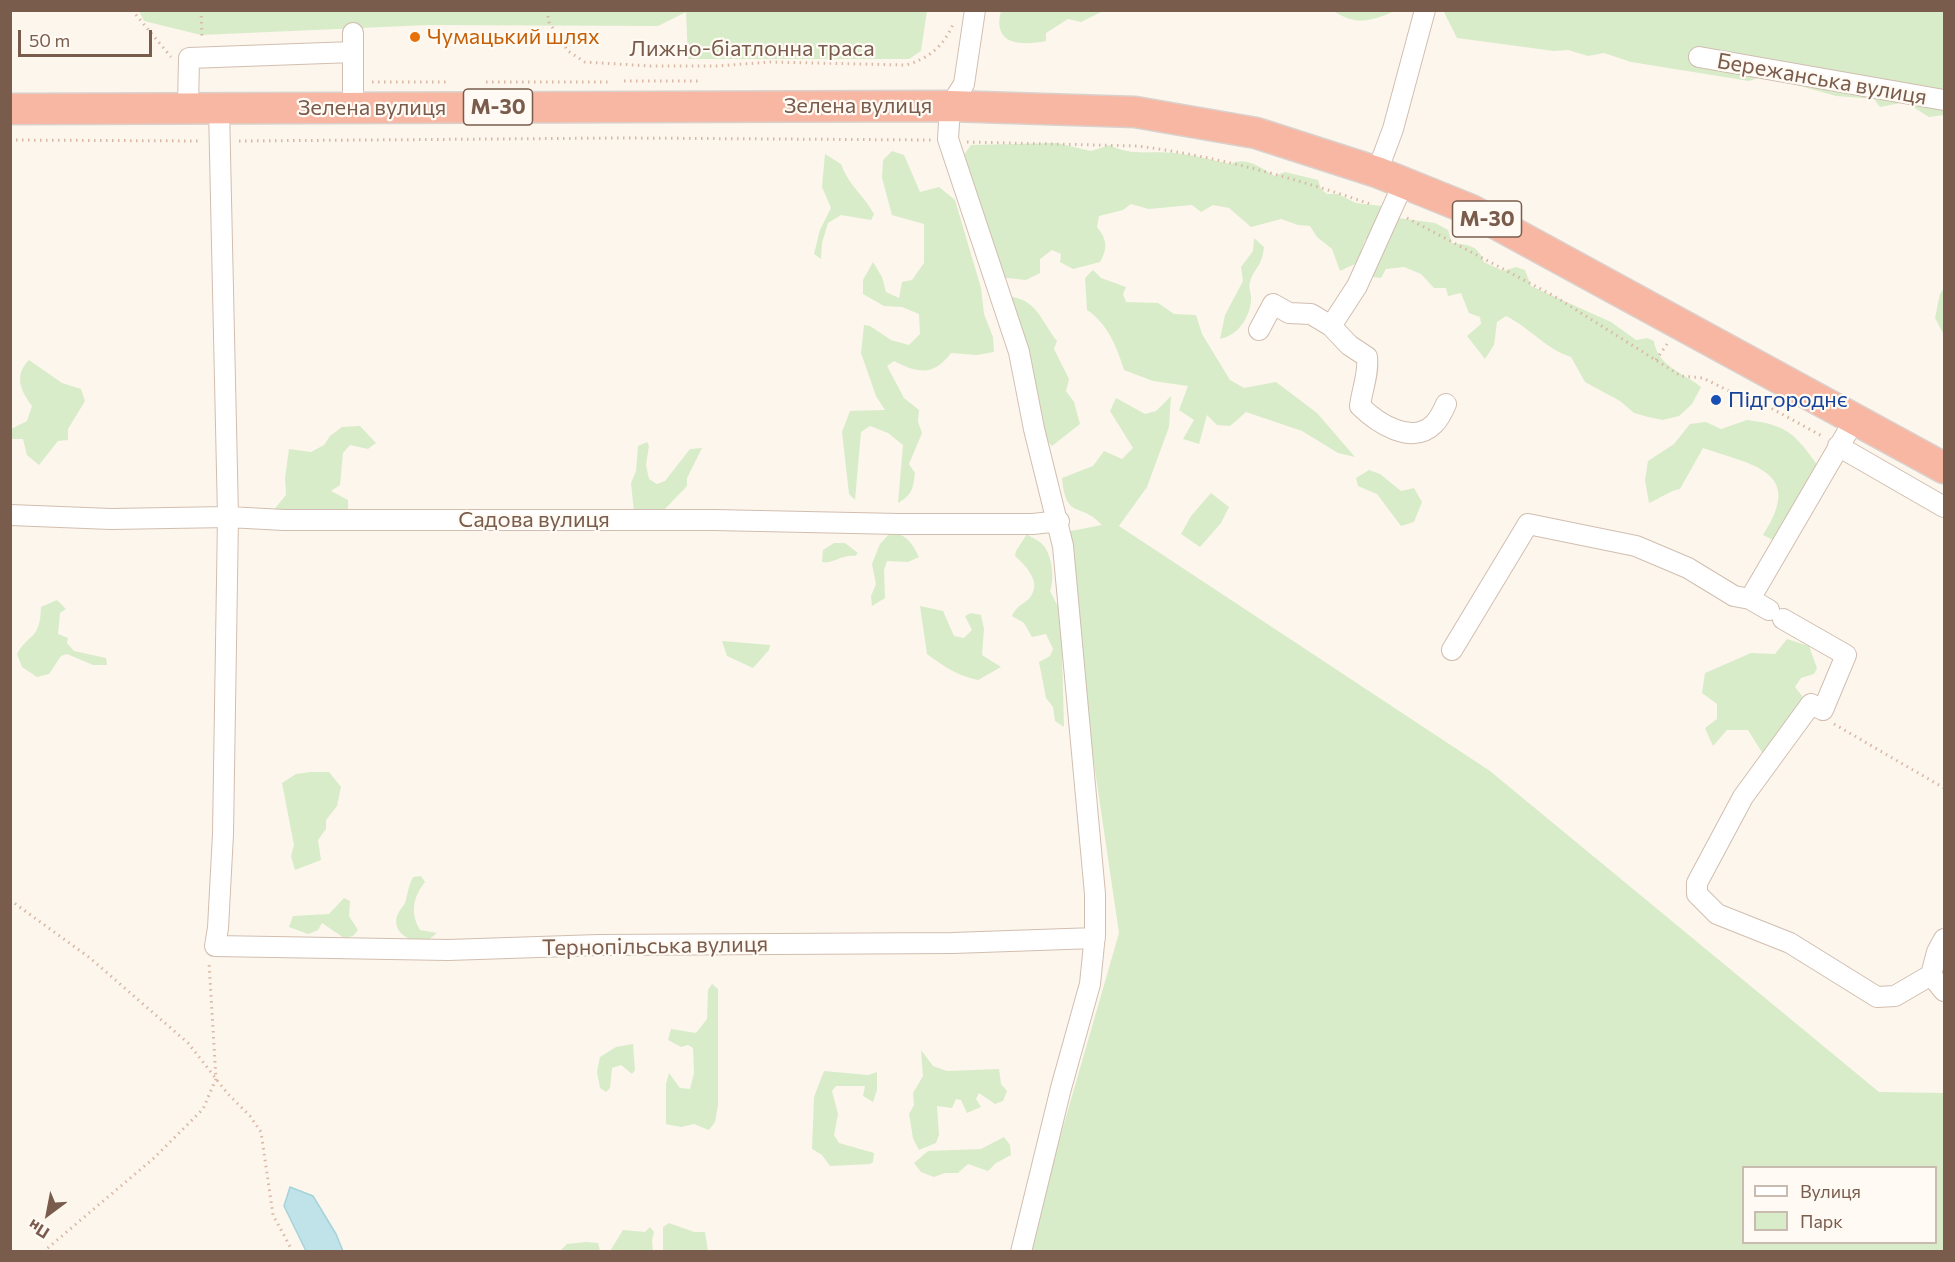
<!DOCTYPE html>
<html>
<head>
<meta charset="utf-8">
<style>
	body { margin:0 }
	#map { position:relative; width:1955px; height:1262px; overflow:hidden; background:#fdf6ec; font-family:Commissioner,sans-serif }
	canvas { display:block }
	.frame { position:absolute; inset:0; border:12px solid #7a5c4d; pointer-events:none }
	.legend { position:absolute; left:1742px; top:1166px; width:195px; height:78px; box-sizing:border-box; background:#fffaf3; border:2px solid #cabbb1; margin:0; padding:8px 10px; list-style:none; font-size:18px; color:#7a5c4d }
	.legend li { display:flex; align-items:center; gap:12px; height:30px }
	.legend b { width:30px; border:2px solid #cabbb1 }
	.north { position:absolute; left:18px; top:1184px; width:60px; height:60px; -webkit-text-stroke:4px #fffaf3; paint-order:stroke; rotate:212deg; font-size:16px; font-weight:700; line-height:24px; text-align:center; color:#7a5c4d }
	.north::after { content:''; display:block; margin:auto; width:21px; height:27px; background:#7a5c4d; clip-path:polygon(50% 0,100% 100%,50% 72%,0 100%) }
	.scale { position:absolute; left:18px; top:30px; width:134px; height:27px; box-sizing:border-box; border:3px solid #7a5c4d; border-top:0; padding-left:8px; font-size:18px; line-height:21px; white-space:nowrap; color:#7a5c4d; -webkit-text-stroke:4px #fffaf3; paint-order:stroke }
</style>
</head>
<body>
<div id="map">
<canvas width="1955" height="1262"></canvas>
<div class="frame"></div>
<ul class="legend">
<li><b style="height:8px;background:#fff"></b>Вулиця</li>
<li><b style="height:16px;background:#d8ecc9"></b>Парк</li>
</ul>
<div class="north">Пн</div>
<div class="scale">50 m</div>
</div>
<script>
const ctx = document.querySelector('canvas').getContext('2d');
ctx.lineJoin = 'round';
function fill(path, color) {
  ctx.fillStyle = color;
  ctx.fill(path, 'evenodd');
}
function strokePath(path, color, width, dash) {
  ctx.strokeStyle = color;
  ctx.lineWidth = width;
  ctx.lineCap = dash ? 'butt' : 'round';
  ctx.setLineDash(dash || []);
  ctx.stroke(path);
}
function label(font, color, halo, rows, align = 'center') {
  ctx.font = font + ' Commissioner,sans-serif';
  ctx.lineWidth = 4.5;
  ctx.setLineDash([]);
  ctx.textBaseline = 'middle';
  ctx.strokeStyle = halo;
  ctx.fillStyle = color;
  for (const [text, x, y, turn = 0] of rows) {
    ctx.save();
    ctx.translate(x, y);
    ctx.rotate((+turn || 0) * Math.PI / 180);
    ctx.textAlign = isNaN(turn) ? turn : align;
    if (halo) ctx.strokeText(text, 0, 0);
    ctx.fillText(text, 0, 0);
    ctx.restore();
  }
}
const green = new Path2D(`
	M1443,10L1944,11V115L1929,117L1905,102L1880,107L1874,99L1836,96L1764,76L1749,81L1631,62L1604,53L1588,56L1568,50L1554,51L1457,38Z
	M139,11H927L921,51L909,59H688L686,12L658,26L428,25L201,35L144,21Z
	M1001,11V10L1103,11L1081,22L1068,19L1046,33V41C1021,46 992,45 1001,11Z
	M1334,11H1395C1373,20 1357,27 1334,11Z
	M1057,143L1091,151L1110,145C1132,157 1152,150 1175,153C1193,155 1212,160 1231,164C1247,156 1260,168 1275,176L1285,172L1318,180L1321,189L1327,194H1338L1356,203L1382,206L1384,212L1375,232L1365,240L1357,263L1340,271L1332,249L1317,237L1310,226L1298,225L1281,219L1251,227L1229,208L1213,205L1201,212L1192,205L1149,209L1131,204L1123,210L1099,216L1097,227C1107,239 1108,248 1100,262L1073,269L1060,262L1061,254L1052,250L1040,259V273L1026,280L997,277L958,163L971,145Z
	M892,151L904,155L920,192L939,187L955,200L981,288L984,314L993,337L994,352L977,355L951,353C933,377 918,373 894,361L887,366L904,398L919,410L918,422L922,433L909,464L915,473C913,489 912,495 898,503L903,445L888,433L870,426L861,432L855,500L849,494L842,432L850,411L885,410L876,396L861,353L864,325L870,326L891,340L909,345L920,334L919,314L902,307L884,306L863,294V280L873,262L882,277L886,292L899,298L902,282L912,280L924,263V224L892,215L882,178L883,160Z
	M825,154L841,164C849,186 863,194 874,214L871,220L841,215L828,223L822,243L821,259L814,254L820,230L831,208L822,187Z
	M1398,218L1435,223L1448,230L1452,243C1469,245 1478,245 1484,262L1503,271L1516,267L1525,270L1531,286L1611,322L1636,340L1647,338L1654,341C1657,366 1684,373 1701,387L1692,404L1679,416L1663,420L1648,417L1634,413L1620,401L1585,382L1571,357C1546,349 1530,328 1506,316L1497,322L1494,345L1485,359L1467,336L1481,324L1480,317L1469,313L1461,293L1448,296L1446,288H1434L1421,274L1404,267L1386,269L1381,278L1373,277L1381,244Z
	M1254,238L1264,247C1262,267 1254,268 1250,282C1248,288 1252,295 1251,301C1249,319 1238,335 1220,339L1225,315L1243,281L1241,267L1253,251Z
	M1093,270L1101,278L1126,287L1123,294L1126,302L1158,303L1174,314L1196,315L1202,334L1230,380L1244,388L1276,382L1317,413L1355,457L1338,453L1302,431L1246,412L1230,426L1217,425L1207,415L1199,444L1183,439L1194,420L1179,410L1188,386L1153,381L1124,370C1117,347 1107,323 1087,310L1085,278Z
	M1944,288V335L1935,318L1940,294Z
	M1007,296C1037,299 1040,319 1057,341L1054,349L1069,379L1066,391L1074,402L1080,424L1052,446L1043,436Z
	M29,360L62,383L81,389L85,401L68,429V440L58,441L39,465L27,455L23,439H11V429L27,421L32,406C20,390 14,375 29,360Z
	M1171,396L1169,427L1147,487L1119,526L1490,771L1879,1092L1944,1093V1251L1027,1252L1119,933L1060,533L1102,525C1080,501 1066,521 1062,478L1093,466L1104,451L1122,459L1133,448L1110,411L1116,398L1145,414L1156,411ZM1744,1168H1936V1242H1744Z
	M1747,420C1788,425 1795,434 1818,466L1775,541L1763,535C1806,470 1751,465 1703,448L1680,489C1671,490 1659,499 1649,503L1645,480L1648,461L1674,444L1690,424L1706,422L1721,429Z
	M360,426L376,443L368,449L350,445L343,453L340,485L331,491L348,500V512H272L286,495L285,478L289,449L311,452L324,445L330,436L342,427Z
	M647,442L649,446L646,465L649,479L657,484L665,481L690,449L702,448L687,478V486L661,513L634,512L631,483L636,471L638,446Z
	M1369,470L1380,474L1401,491L1414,488L1422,502L1414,522L1401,526L1377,494L1358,486L1356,478Z
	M1211,493L1229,507L1221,523L1200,547L1181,534L1191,516Z
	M890,533C906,533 912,543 919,557L908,562L887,561L884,570L885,598L872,606L871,596L876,584L872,564L880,544Z
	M1027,534C1033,539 1039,540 1043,545C1052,555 1055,579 1050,591L1064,618L1066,638L1062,656L1064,727L1055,721L1053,707L1046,698L1039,662L1050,656L1053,649L1046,634L1032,637L1024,623L1012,616C1018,603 1025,605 1031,596C1041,581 1026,566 1015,556L1016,551Z
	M834,543H845L858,553L855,556C842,554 834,564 822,562L823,550Z
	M57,600L66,609L60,613L58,634L68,638L67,643L74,651L106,658L107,665H93L67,654L61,656L49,674L37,677L22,667L17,654C29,632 40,641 41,607Z
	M920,606L943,611L954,636L964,638L972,630L965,616L971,613L981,615L984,629L982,655L1001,667L978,680C958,676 943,666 927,654Z
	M1787,639L1809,646L1817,668L1814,674L1801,678L1795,687L1806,701L1763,754L1748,730H1727L1713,746L1705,728L1717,719V704L1702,693L1705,673L1751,653L1775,654Z
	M722,641L770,645L769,650L753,668L727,656Z
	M311,772H329L341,787L337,806L326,820V829L318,840L321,860L295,870L291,856L294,845L282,783L296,774Z
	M421,876L425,882C413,897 410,913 420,930L437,933L422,945C410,940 392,933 397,916C399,910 405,905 406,900C408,891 409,885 413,877Z
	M344,898L350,901L349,916L358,930L353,936L344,938L322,923L318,930L308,934L289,927L293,916L329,914Z
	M712,984L718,989V1105L715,1122L709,1130L694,1124L681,1127L666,1124V1084L669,1073L680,1088L690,1089L694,1073L693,1048L688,1045L681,1047L668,1040L671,1029L696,1033L707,1019L708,990Z
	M633,1044L635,1070L632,1074L621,1065L612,1068L610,1088L606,1092L600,1088L597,1072L600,1057L616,1047Z
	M921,1050L933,1066L947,1071L999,1069L1001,1084L1007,1091L1003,1101L995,1104L979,1093L976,1099L981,1107L967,1113L961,1100L956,1099L952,1108L937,1106L939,1135L936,1143L919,1150L913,1138L909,1114L914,1105L913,1093L923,1076Z
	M824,1071L868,1075L877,1072V1090L873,1102L863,1096L865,1086H836L832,1091L838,1114L834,1135L839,1143L874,1153L873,1162L870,1164L830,1166L822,1155L812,1149L814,1097Z
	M1004,1137L1010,1145L1011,1155L996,1163L988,1171L968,1164L958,1173H945L934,1177L921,1172L914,1163L928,1151L981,1149Z
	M669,1223L694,1232H705L708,1251H663V1227Z
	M650,1227L654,1232L652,1240L653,1251H610L623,1230L645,1232Z
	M586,1242L598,1243L600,1251H560L567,1244Z`);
const water = new Path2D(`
	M290,1187L313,1196L336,1234L343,1251H306L284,1206Z`);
const path = new Path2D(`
	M132,10L171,57
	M201,10L202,39
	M547,10L549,22L568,51L585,62L650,66H717L770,62L906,65C928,59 944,46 953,24
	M624,81H698
	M372,82H449
	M486,82H608
	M10,140L202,141
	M239,141L622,138L931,140
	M967,142L1137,146C1217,156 1298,179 1373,205
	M1407,218L1554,296L1681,376L1703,378L1747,400L1767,406L1824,437
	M1656,360L1667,344
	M1834,724L1944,788
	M10,900L90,958L188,1043L228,1094L250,1116L261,1132L273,1215L293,1252
	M43,1252L154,1158L203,1109L216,1079L209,962`);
const minor = new Path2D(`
	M975,10L964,84L950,106L948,139L1019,352L1034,429L1063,546L1095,894V934L1090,984L1061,1088L1021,1252
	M1699,57L1944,100
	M188,108L189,58L353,52
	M219,108L228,517L223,834L218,928L215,946L448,950L599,945L953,943L1095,938
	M353,108V33
	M1377,172L1393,129L1425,10
	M1404,182L1357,286L1331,326L1349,345L1367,357C1369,374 1362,389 1360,406C1377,423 1412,446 1434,424C1439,419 1443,411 1446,404
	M1259,330L1273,304L1289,313L1311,314L1331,326
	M1838,446L1944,507
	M10,515L111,519L228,517L284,520H714L899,524H1033L1059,521
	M1750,599L1769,610
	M1783,619L1846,655L1823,710L1811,704L1743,797L1697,883V894L1717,914L1790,943L1877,997L1895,996L1931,975L1944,991
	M1452,650L1528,524L1636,546L1688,568L1734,596L1750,599L1855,419
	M1931,975L1937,952L1944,939`);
const highway = new Path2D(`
	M10,109L950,106L1135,112L1256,133L1377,172L1471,210L1944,468`);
const markers = [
	[415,37,6,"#e8710a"],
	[1716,400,6,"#1a4fb4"]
];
const shields = [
	[498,107,69],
	[1487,219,69]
];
const shieldNames = [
	["М-30",498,107],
	["М-30",1487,219]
];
const foodNames = [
	["Чумацький шлях",427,37]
];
const streetNames = [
	["Лижно-біатлонна траса",752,49],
	["Бережанська вулиця",1822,79,10],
	["Зелена вулиця",858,106],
	["Зелена вулиця",372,108],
	["Садова вулиця",534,520],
	["Тернопільська вулиця",655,946,-1]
];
const transitNames = [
	["Підгороднє",1728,400]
];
fill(green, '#d8ecc9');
fill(water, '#bfe3e8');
strokePath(water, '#a5d3da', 1.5);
strokePath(minor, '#d1beb0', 22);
strokePath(highway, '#dad1cd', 33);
strokePath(path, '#d9b8a5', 3, [1.5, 4.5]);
strokePath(minor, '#fff', 20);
strokePath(highway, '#f7b7a3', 30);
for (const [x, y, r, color] of markers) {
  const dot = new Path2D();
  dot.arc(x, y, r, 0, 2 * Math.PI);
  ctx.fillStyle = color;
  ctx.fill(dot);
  strokePath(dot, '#fffaf3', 2);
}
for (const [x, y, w] of shields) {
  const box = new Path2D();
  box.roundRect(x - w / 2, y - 18, w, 36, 4.5);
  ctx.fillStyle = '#fffaf3';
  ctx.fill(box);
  strokePath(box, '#7a5c4d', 1.5);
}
label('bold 21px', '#7a5c4d', null, shieldNames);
label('22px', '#c56008', '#fffaf3', foodNames, 'left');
label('22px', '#7a5c4d', '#fffaf3', streetNames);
label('22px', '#164399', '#fffaf3', transitNames, 'left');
</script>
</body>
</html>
